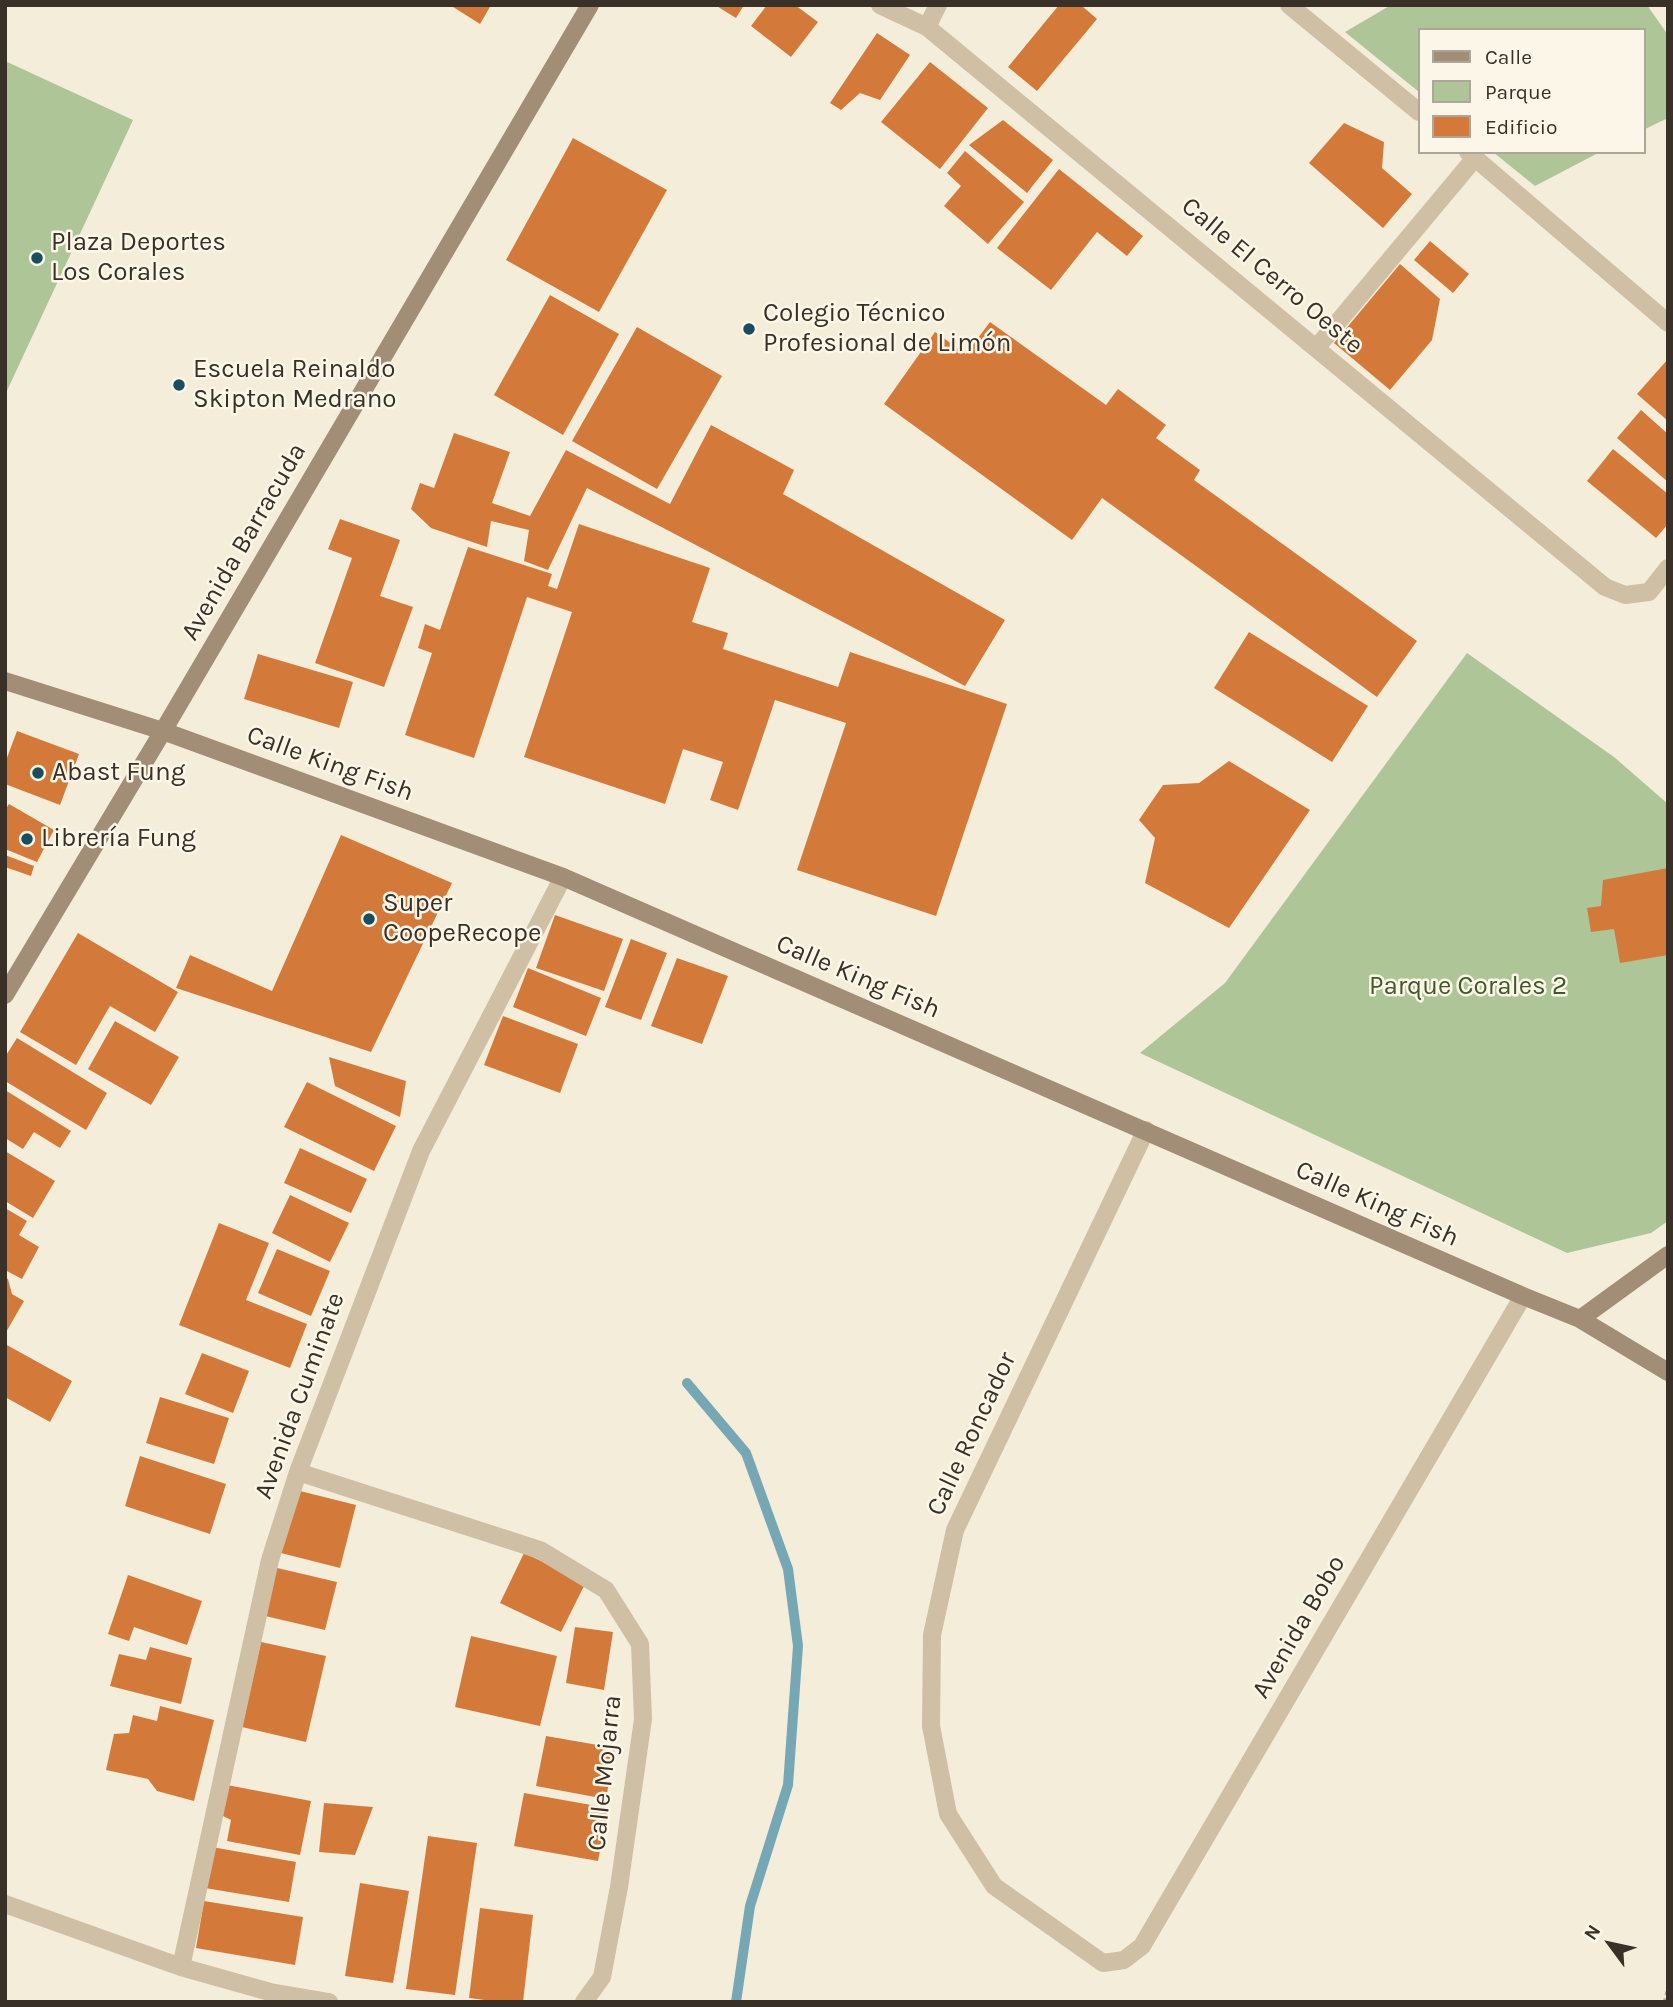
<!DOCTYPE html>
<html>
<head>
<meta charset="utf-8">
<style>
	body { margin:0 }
	#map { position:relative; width:1673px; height:2007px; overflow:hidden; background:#f4edda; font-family:Karla,sans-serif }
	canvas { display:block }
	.frame { position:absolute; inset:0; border:7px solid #393027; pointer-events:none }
	.legend { position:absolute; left:1418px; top:28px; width:228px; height:126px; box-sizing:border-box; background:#fbf6e7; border:2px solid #ada79a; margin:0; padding:9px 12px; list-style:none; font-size:21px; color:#393027 }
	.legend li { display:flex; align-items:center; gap:14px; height:35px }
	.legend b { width:35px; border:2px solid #ada79a }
	.north { position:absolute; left:1575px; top:1909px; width:70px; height:70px; -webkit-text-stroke:5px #fbf6e7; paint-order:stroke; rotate:303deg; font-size:19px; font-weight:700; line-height:28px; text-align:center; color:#393027 }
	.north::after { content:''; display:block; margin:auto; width:24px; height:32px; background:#393027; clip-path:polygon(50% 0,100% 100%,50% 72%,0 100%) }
</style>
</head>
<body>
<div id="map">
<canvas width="1673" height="2007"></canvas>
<div class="frame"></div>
<ul class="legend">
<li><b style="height:9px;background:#a28e76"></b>Calle</li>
<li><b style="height:19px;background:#aec598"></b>Parque</li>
<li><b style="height:19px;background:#d37a3a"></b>Edificio</li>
</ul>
<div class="north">N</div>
</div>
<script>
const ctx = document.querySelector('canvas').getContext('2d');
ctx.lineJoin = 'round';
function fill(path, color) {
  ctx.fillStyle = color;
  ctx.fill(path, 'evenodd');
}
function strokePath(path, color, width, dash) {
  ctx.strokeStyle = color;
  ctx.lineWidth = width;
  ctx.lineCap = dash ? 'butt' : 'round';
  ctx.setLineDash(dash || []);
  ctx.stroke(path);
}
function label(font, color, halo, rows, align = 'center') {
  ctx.font = font + ' Karla,sans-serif';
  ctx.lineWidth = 5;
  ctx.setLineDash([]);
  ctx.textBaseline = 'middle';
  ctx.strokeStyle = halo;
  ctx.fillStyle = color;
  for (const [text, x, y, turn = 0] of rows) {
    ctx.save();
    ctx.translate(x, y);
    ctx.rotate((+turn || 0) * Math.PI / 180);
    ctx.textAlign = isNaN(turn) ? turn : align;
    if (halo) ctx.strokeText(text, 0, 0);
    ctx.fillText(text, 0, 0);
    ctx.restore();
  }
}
const green = new Path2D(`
	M1391,5H1647L1668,35V118L1643,130V30H1419V92L1345,32Z
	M5,61L133,120L5,395Z
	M1493,152H1600L1535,186Z
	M1467,653L1614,757L1668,804V1221L1651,1233L1567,1253L1140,1053L1225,983Z`);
const stream = new Path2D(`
	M687,1383L746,1453L788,1569L798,1646L788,1785L750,1906L736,2002`);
const building = new Path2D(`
	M450,5H491L480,24Z
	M715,5H744L736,18Z
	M767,5H795L818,22L791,57L751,26Z
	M1059,5H1081L1097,19L1037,91L1008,67Z
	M877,33L910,55L880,100L860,93L841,110L830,103Z
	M930,62L988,108L940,169L881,122Z
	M1003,120L1053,160L1027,193L969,145Z
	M1344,123L1384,142L1382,168L1412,194L1383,228L1309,163Z
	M573,138L667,190L599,312L506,260Z
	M965,151L1024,202L988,244L944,206L961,186L947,173Z
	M1059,169L1143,236L1127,256L1097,232L1051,290L997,248Z
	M1430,241L1469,274L1453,293L1414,260Z
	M1400,264L1440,299L1432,340L1390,390L1334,343Z
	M550,295L619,334L563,435L494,395Z
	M990,322L1106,405L1118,389L1166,425L1156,438L1200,470L1194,480L1417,641L1377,697L1102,498L1072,540L884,404L935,332L966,354Z
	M637,327L722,376L657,489L572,441Z
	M1668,359V421L1637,394Z
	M1641,410L1668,434V482L1617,438Z
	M711,425L794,470L783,494L1005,620L965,686L587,488L548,570L524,561L529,530L491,521L487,547L431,528L411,509L420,483L434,488L454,433L510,452L492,503L530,516L566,450L670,504Z
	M1613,449L1668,494V524L1656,538L1587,481Z
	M340,519L400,540L380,596L413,607L384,687L315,663L352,558L328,549Z
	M579,524L710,568L692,622L728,633L723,649L838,687L850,652L1007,704L936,916L797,870L846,723L775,700L738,810L710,800L723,762L683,749L665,804L524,757L572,612L527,597L474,758L405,735L432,653L418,648L425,624L440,630L468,547L552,574L548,586L557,589Z
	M1249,632L1368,706L1332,762L1214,688Z
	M258,654L353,682L339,728L244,699Z
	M17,731L79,754L60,805L5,784V763Z
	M1229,761L1310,810L1229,928L1145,883L1155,838L1139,820L1163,785L1199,783Z
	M9,804L54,830L37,862L5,849V810Z
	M341,835L452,883L371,1052L176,988L190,955L272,991Z
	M5,855L34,866L31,876L5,867Z
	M1668,868V955L1620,963L1614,929L1591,932L1587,908L1601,906L1603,880Z
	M555,915L623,939L604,991L536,968Z
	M78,933L178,992L155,1032L110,1006L76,1065L20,1032Z
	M631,939L667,953L641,1020L605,1007Z
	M677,958L728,976L702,1044L651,1026Z
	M528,968L601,998L586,1036L513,1007Z
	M503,1016L578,1044L560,1093L484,1065Z
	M115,1021L179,1057L151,1105L88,1069Z
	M17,1038L107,1093L86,1130L5,1081V1057Z
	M329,1057L406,1081L400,1117L335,1086Z
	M307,1082L396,1126L374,1171L284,1127Z
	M5,1090L71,1131L60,1148L34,1132L23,1149L5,1138Z
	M300,1148L367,1179L351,1213L284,1183Z
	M5,1151L55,1181L33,1218L5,1201Z
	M290,1195L349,1223L330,1262L272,1233Z
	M5,1208L27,1221L19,1235L39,1247L22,1279L5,1270Z
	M219,1223L269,1243L246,1300L307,1324L290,1368L179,1325Z
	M277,1249L330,1271L311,1316L258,1293Z
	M5,1278L8,1279L12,1294L24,1301L5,1334Z
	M5,1344L72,1381L50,1422L5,1397Z
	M202,1353L249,1371L233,1413L185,1394Z
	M160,1397L229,1418L214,1464L146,1443Z
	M140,1456L226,1484L210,1534L125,1506Z
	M296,1490L356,1505L340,1568L281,1553Z
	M524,1553L586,1582L561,1632L500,1603Z
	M273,1567L337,1582L325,1630L261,1615Z
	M128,1575L202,1601L187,1645L134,1627L129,1641L108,1634Z
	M575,1627L613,1632L604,1690L566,1683Z
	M471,1636L557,1656L540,1726L455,1707Z
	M261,1642L326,1656L306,1742L242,1727Z
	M150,1647L192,1658L181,1704L110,1686L119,1654L146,1660Z
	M160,1706L214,1720L194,1801L157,1791L148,1779L106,1770L114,1734L129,1733L133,1715L157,1721Z
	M546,1736L615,1748L606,1799L536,1786Z
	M227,1785L311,1801L300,1855L227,1841L231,1820L221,1815Z
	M524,1793L608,1808L598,1861L514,1846Z
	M324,1803L373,1807L355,1855L319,1852Z
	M428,1836L477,1843L455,1995L406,1989Z
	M212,1847L296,1862L289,1902L205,1888Z
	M360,1883L409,1891L393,1983L345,1976Z
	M204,1901L303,1917L295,1965L196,1948Z
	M480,1908L533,1915L523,2002H500L469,1998Z`);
const path = new Path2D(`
	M1665,2002L1668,1990`);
const street = new Path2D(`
	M880,5L927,27L1605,587L1625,595L1649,592L1668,568
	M1289,5L1419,112
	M927,27L938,5
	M1468,152L1668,323
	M1317,347L1475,158
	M1146,1130L955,1530L932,1635L931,1726L948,1814L994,1886L1103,1963L1124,1960L1142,1946L1523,1296
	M298,1472L540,1550L606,1590L640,1644L643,1719L619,1887L602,1977L584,2002
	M5,1904L181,1967L270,1992L329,2002
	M181,1967L270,1560L298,1472L421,1151L563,877`);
const secondary = new Path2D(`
	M5,681L163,731L563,877L1523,1296L1580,1319L1668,1372
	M5,995L163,731L590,5
	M1580,1319L1668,1255`);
const markers = [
	[37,258,7,"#184e5f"],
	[749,329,7,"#184e5f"],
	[179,385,7,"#184e5f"],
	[38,773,7,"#184e5f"],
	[27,839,7,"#184e5f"],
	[369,919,7,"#184e5f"]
];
const poiNames = [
	["Plaza Deportes",51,243],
	["Los Corales",51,273],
	["Colegio Técnico",763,314],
	["Profesional de Limón",763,344],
	["Escuela Reinaldo",193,370],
	["Skipton Medrano",193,400],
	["Abast Fung",52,773],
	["Librería Fung",41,839],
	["Super",383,904],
	["CoopeRecope",383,934]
];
const streetNames = [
	["Calle El Cerro Oeste",1272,276,40],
	["Avenida Barracuda",244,542,-60],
	["Calle King Fish",330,764,20],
	["Calle King Fish",858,977,23],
	["Calle King Fish",1377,1204,24],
	["Avenida Cuminate",300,1396,-70],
	["Calle Roncador",972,1434,-65],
	["Avenida Bobo",1299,1627,-60],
	["Calle Mojarra",605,1773,-84]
];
const parkNames = [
	["Parque Corales 2",1468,987]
];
fill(green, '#aec598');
strokePath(stream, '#76a7b5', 10);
fill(building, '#d37a3a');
strokePath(path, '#baa98f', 4.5, [3.5, 3.5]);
strokePath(street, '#cebfa5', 18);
strokePath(secondary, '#a28e76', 18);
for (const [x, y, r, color] of markers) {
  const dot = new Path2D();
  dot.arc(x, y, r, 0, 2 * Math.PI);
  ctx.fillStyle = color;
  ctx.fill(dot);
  strokePath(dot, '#fbf6e7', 2.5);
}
label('26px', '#393027', '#fbf6e7', poiNames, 'left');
label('26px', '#393027', '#fbf6e7', streetNames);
label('26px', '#3f5a28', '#fbf6e7', parkNames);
</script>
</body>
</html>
